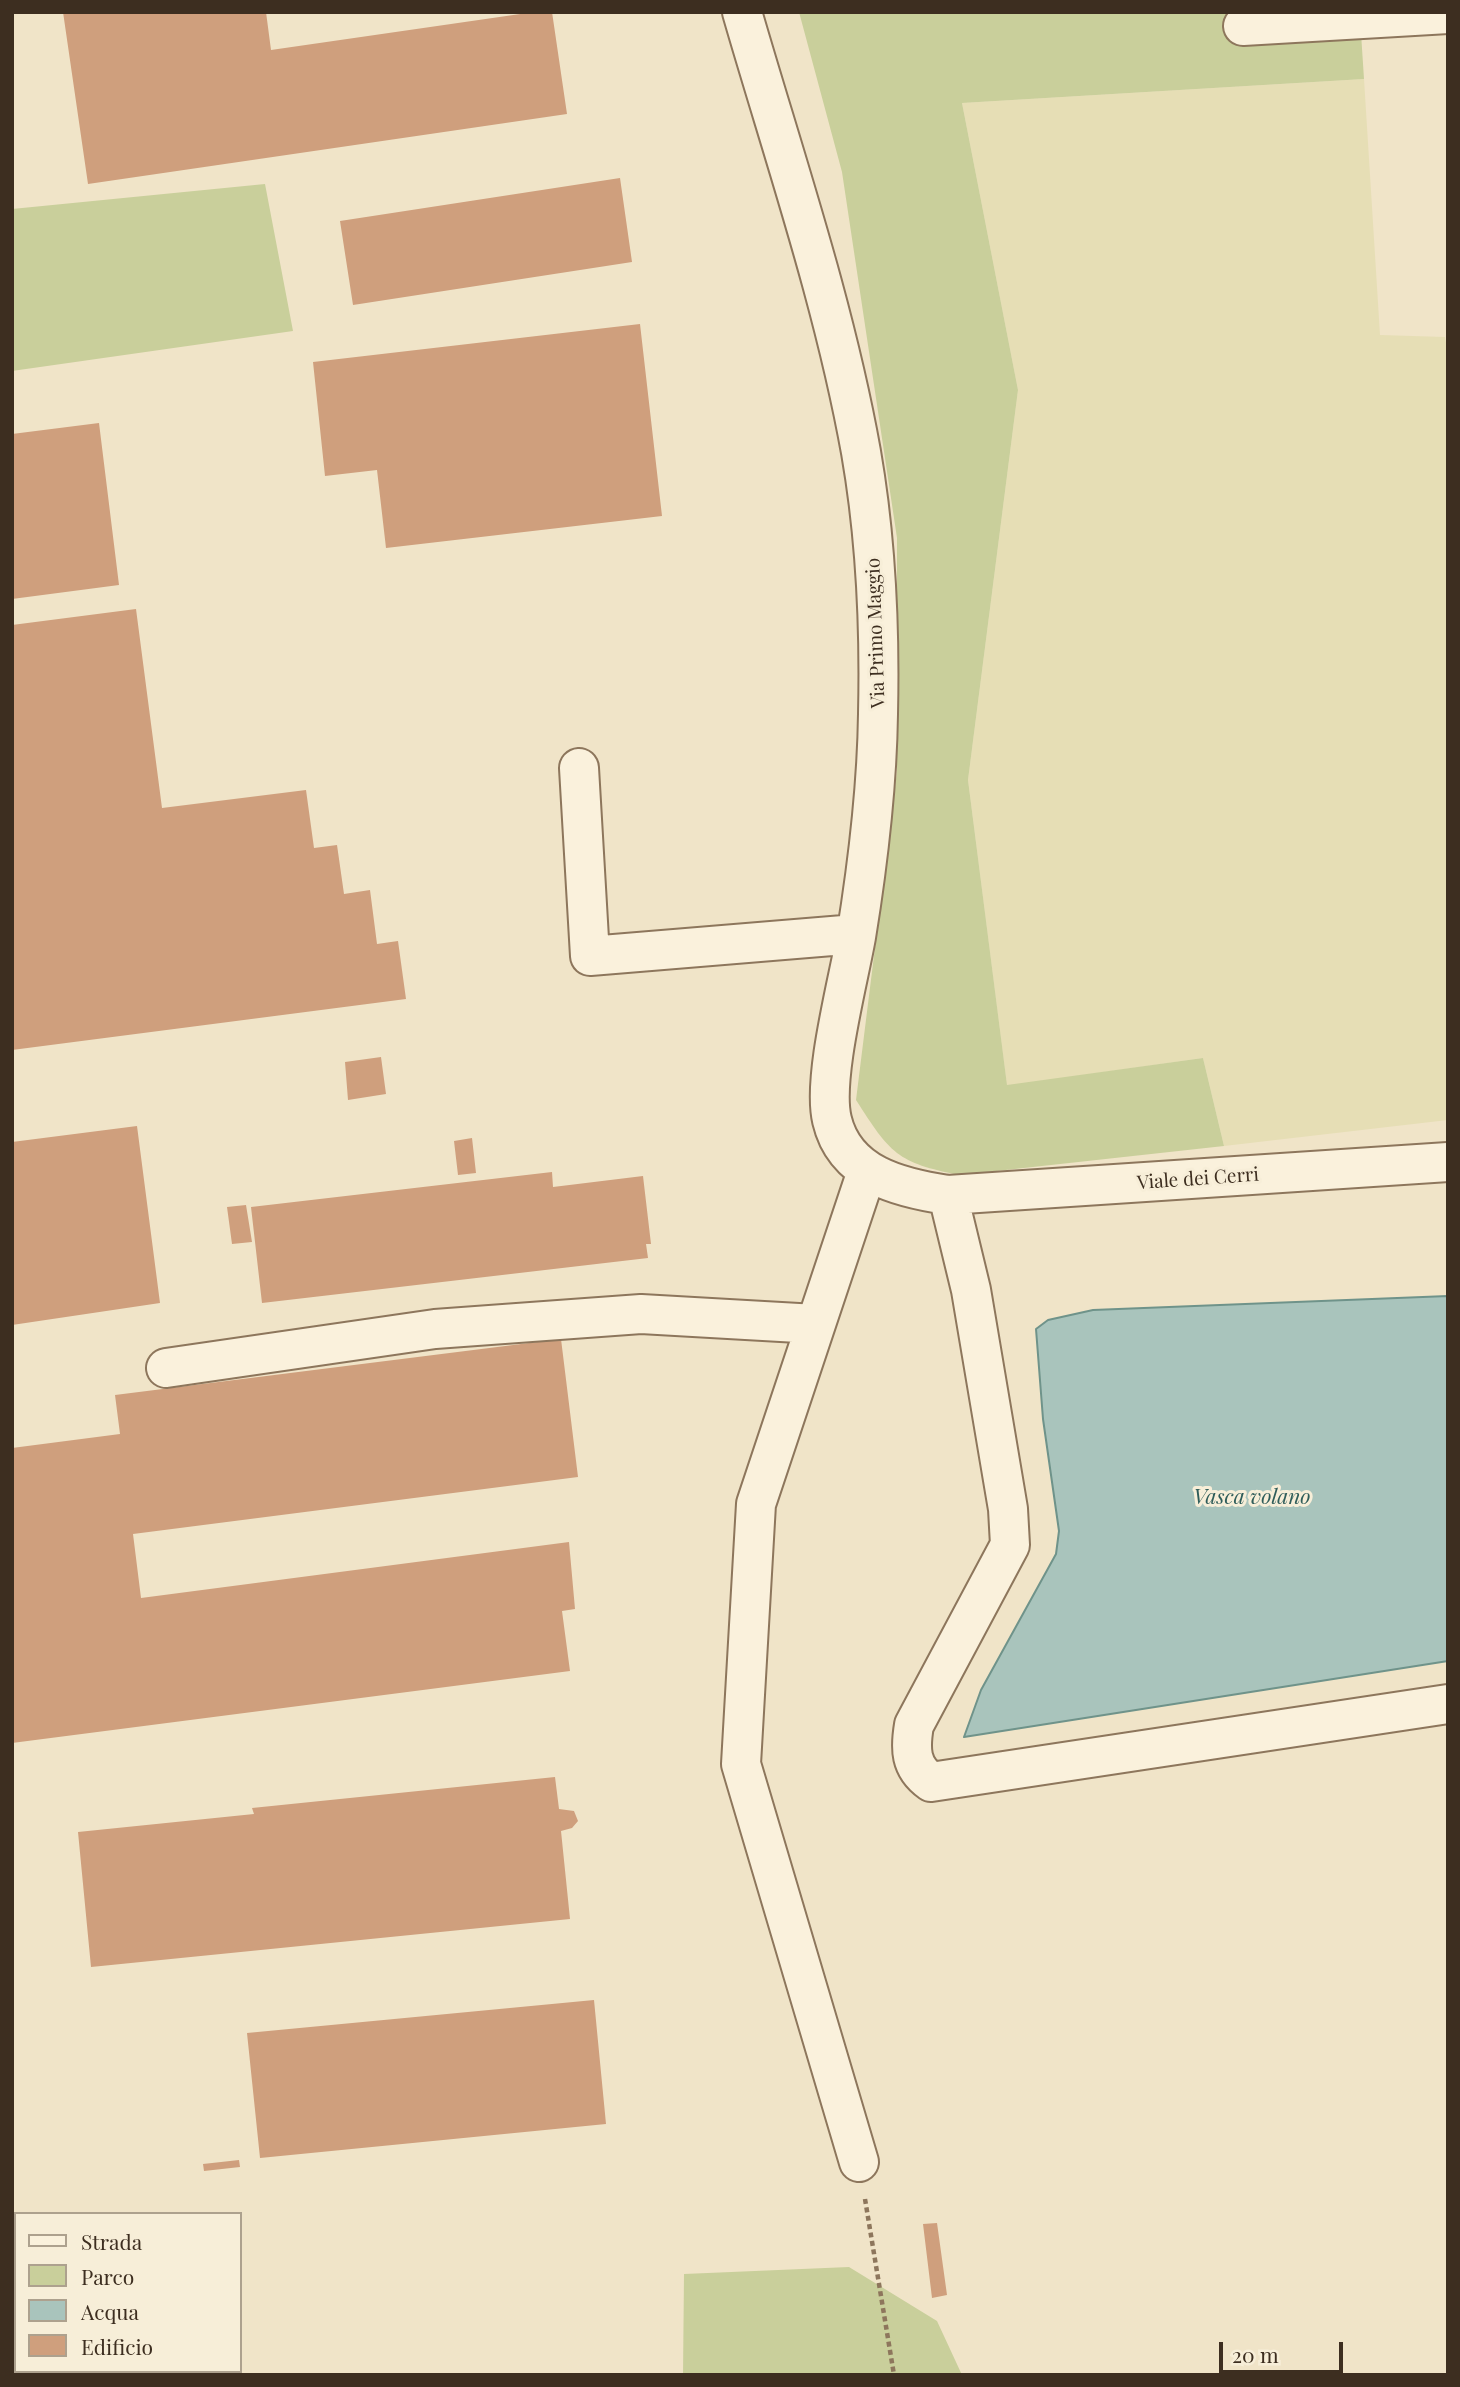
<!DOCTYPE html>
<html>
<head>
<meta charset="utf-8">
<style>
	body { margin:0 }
	#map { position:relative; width:1460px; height:2387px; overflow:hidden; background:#f0e4c8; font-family:"Playfair Display",serif }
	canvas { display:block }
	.frame { position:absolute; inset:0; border:14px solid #3d2e20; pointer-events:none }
	.legend { position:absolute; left:14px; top:2212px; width:228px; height:161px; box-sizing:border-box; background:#f7eed8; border:2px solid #ada18e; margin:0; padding:9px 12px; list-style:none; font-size:21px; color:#3d2e20 }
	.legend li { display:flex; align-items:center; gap:14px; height:35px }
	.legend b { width:35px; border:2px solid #ada18e }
	.scale { position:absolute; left:1219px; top:2342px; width:124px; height:32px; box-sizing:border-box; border:4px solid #3d2e20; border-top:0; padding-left:9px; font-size:21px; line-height:24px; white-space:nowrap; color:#3d2e20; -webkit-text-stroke:5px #f7eed8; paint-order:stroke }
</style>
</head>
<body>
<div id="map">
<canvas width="1460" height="2387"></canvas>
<div class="frame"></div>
<ul class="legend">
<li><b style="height:9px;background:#faf1dc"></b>Strada</li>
<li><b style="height:19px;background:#c9cf9b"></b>Parco</li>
<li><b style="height:19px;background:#a9c4bc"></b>Acqua</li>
<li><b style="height:19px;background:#cf9f7d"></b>Edificio</li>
</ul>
<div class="scale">20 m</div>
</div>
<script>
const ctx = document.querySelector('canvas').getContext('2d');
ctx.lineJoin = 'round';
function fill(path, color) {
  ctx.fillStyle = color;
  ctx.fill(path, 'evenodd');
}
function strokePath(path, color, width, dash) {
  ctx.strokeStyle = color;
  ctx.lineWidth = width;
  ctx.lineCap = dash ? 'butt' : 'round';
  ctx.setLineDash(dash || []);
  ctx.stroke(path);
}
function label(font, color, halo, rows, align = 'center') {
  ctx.font = font + ' "Playfair Display",serif';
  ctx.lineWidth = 6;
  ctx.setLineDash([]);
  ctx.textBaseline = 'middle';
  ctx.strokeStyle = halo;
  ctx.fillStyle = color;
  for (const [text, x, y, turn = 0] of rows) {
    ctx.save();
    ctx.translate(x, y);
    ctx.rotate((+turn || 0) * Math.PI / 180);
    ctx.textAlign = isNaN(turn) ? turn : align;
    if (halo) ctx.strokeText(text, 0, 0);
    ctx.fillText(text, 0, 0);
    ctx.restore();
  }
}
const farmland = new Path2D(`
	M1364,79L1380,335L1445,337L1448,354V1120L1224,1146L1203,1058L1007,1086L968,780L1018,390L962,103Z`);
const green = new Path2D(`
	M799,12H1448L1361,33L1364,79L962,103L1018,390L968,780L1007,1085L1203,1058L1224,1146L960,1175C897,1163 890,1153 856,1100L897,771V538L842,172Z
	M265,184L293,331L12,371V209Z
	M849,2267L937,2321L962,2375H683L684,2274Z`);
const water = new Path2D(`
	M1448,1296V1661L964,1737L981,1690L1056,1554L1059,1531L1043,1419L1036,1329L1048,1320L1093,1310Z`);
const building = new Path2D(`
	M63,12H266L271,50L534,12H552L567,114L88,184Z
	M620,178L632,262L353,305L340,221Z
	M640,324L662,516L386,548L377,470L325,476L313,362Z
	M99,423L119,585L12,599V434Z
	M136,609L162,808L306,790L314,848L337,845L344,894L370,890L377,944L398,941L406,999L12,1050V625Z
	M381,1057L386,1094L348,1100L345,1062Z
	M137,1126L160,1303L12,1325V1142Z
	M472,1138L476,1173L458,1175L454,1141Z
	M552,1172L553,1187L643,1176L651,1244H646L648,1258L262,1303L251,1207Z
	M246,1205L252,1242L232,1244L227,1207Z
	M561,1339L578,1477L133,1534L141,1598L569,1542L575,1609L562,1611L570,1671L12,1743V1448L120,1434L115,1395Z
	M555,1777L559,1809L574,1811L578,1821L572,1828L561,1831L570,1919L91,1967L78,1832L254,1814L252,1808Z
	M594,2000L606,2124L260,2158L247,2033Z
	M239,2160L240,2167L204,2171L203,2164Z
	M937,2223L947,2295L932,2298L923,2224Z`);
const path = new Path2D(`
	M865,2199L894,2375`);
const minor = new Path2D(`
	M742,12C784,157 834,302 861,452C876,538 880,626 878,714C877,788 868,863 856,937C848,982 822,1079 832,1120C845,1175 900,1188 948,1195L1448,1162
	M1243,26L1448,14
	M579,768L590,956L856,934
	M948,1195L971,1290L1008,1509L1010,1545L914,1725C910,1749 910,1767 931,1782L1448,1704
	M166,1368L435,1329L641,1314L816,1324
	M859,2162L741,1764L756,1504L867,1171`);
const streetNames = [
	["Via Primo Maggio",876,633,-92],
	["Viale dei Cerri",1198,1179,-4]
];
const waterNames = [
	["Vasca volano",1252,1497]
];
fill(farmland, '#e6deb5');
fill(green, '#c9cf9b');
fill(water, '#a9c4bc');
strokePath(water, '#6f938a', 2);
fill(building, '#cf9f7d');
strokePath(minor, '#8d765c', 42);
strokePath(path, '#8d765c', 4.5, [5, 3.5]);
strokePath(minor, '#faf1dc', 38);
label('19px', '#3d2e20', '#f7eed8', streetNames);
label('italic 21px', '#2f5d5a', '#f7eed8', waterNames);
</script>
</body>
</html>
